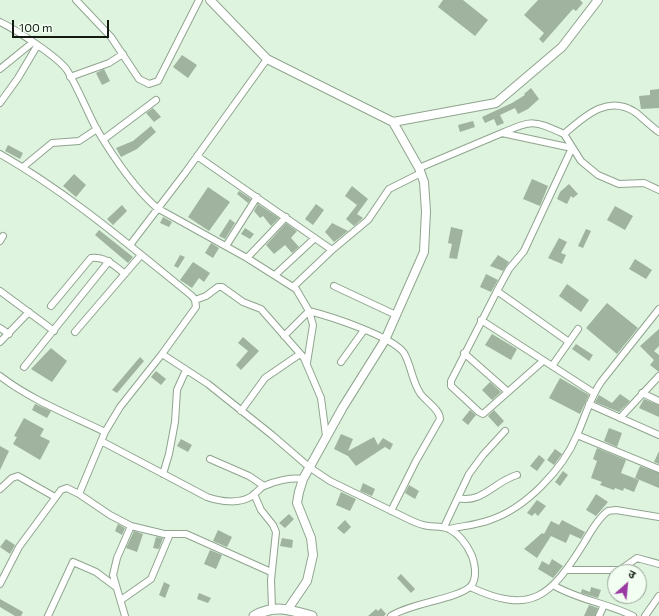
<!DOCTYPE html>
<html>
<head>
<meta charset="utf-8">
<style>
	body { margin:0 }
	#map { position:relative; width:659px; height:616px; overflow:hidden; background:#def4de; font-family:Commissioner,"Noto Sans Devanagari",sans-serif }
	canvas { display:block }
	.north { position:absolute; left:607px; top:564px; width:40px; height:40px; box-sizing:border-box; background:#f1fef1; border:1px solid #98a398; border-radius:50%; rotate:27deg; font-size:11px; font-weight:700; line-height:16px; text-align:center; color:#121a12 }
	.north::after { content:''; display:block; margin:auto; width:14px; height:18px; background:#9939a1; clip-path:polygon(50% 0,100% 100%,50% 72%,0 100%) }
	.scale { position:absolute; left:12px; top:20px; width:97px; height:18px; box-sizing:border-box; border:2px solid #121a12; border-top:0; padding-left:5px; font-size:12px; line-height:14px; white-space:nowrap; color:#121a12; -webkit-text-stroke:3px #f1fef1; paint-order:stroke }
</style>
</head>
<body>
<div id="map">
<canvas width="659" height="616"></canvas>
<div class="north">उ</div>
<div class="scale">100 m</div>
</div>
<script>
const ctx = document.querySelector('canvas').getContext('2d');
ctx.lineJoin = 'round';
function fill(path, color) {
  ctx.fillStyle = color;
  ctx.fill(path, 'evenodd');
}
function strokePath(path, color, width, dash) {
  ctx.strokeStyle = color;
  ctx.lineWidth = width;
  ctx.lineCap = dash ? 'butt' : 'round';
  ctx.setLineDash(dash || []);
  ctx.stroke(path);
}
const building = new Path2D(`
	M443,0H463L488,20L475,36L438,7Z
	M538,0H580L583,3L576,11L573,9L543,43L539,39L544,33L524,15Z
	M182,55L197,65L188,78L173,67Z
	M104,69L110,81L102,85L96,73Z
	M531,88L539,99L528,109L518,114L515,108L500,115L504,123L497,126L494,119L485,123L482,117L512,103L525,95L524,94Z
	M659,89V108L641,109L639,96L650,95V90Z
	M153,108L161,117L154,122L146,113Z
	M473,121L475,127L460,132L458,125Z
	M151,126L156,132L137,149L121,157L116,148L133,141Z
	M8,145L23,153L20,159L5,151Z
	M74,174L86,185L76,197L63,186Z
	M532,179L548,186L540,206L523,199Z
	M569,184L578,194L573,198L571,196L567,204L557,199L560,192Z
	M352,186L368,199L357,214L363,218L354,226L346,219L357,205L345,196Z
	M208,187L230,202L209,231L188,217Z
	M239,191L251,199L248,203L237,194Z
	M258,204L279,218L271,226L263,216L260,218L254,211Z
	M316,204L324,210L313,225L305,219Z
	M122,205L127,211L113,225L107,219Z
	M615,206L633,216L625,230L607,220Z
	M163,217L172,222L169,227L160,223Z
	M230,219L235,223L225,239L219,236Z
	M286,223L297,231L291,238L299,247L292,253L285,245L274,254L266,245Z
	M332,223L348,231L334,242L325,232Z
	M451,227L463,230L457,259L449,258L452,244L448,243Z
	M245,228L254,234L250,239L241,234Z
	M586,229L591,231L583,248L578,246Z
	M99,230L133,257L128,263L95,235Z
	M559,238L567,242L561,253L566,255L562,264L548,258Z
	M211,243L219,248L213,258L205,253Z
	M180,255L185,257L178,268L174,266Z
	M498,255L509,262L503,271L490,266Z
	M635,259L652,270L646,279L629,269Z
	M193,262L210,273L204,282L199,278L192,288L180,280Z
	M486,274L498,280L491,292L480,287Z
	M567,284L589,300L581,312L559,296Z
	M607,303L638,328L617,354L586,328Z
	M659,329V346L654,351L659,355V372L650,365L654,360L640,346Z
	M492,334L517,349L511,360L485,345Z
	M243,337L259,351L241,370L236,365L248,351L238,343Z
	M576,344L593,355L589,361L572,349Z
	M51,348L67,361L52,382L31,369Z
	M140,357L144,361L117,393L112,390Z
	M156,371L166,379L161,385L151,377Z
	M560,378L589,395L580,414L549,398Z
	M490,382L501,392L492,400L482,390Z
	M620,394L630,401L619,412L595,402L599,395L612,403Z
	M644,399L659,405V417L639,408Z
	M35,404L51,411L47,418L32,410Z
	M470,410L476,415L468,425L462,420Z
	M494,410L504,421L498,427L488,416Z
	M24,418L44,429L40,436L50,441L40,460L13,444L17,437L14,436Z
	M609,428L622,433L617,447L604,441Z
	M341,434L353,439L348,451L374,437L378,445L383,438L393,444L390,450L385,447L356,466L348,456L334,449Z
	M181,439L192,445L188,452L177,446Z
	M0,446L9,451L0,470Z
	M597,448L626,460L621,473L639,480L634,492L624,488L623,491L615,488L614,490L600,485L602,482L591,478L597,461L593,459Z
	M555,449L562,454L554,465L547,460Z
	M659,451V464L654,462Z
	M539,455L545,460L537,471L530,466Z
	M640,466L659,473V488L635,478Z
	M563,471L568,475L560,486L555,482Z
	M363,483L375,489L372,496L360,491Z
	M409,485L419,491L415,499L405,493Z
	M341,492L356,499L350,511L336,505Z
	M596,494L608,502L596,516L586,510Z
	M537,500L546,506L538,516L535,513L532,516L527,513Z
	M289,514L294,519L285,528L279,523Z
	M345,520L351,527L344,534L337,528Z
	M562,520L585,532L581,539L570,534L566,543L551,536L537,558L524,549L542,533L544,534L551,521L559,525Z
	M118,524L125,528L122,535L115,531Z
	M218,530L232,537L227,547L213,541Z
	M134,531L143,534L137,552L126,548Z
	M156,537L163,538L159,549L153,548Z
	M282,538L293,540L292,548L280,546Z
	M6,539L15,545L10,554L0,547Z
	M210,550L222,555L216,569L204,564Z
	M552,559L563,566L553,578L538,569L542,561L549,565Z
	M401,574L415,589L411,593L397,578Z
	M164,582L170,585L165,598L159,595Z
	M591,587L601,590L598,598L581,593L582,589L590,592Z
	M199,593L211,598L208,603L197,599Z
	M0,599L23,612L21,616H15L0,607Z
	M589,605L598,608L595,616H584Z
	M381,608L386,614L384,616H368L376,609L378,611Z`);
const minor = new Path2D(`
	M76,0L111,37L139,79L149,84L158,81L199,0
	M0,22C15,29 58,57 67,70C78,88 86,109 96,128C112,155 133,187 157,208L247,258L296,289L309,311L313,325L307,363
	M0,69L32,43
	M70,77L109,63L123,54
	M0,103L18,78L37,46
	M659,132C650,126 643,118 635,112C607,94 584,117 564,134L581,161L598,175L619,184L644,183L659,190
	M502,133C533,120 533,120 564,134
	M104,139L156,100
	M0,154C70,194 130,246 192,296L195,300L196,307L162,354L208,384L272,435L309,467L330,481L408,519C414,522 421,525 428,526C435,527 442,526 449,529C461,535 467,545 472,556C475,565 477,578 471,586C458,599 410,603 391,616
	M197,156L332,250
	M23,167L52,143L79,141L97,129
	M419,168L502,133L572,148
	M0,241L3,236
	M130,245L185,173L267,59
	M226,246L257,197
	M247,258L286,217
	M275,275L315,238
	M334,286L396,315
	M293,287L332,250L368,220L389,189L421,173
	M0,291L54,331
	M497,291L569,342
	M195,300L206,296L218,287H222L243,302L261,309L304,358L321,398L326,436
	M51,306L91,258C105,256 115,266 125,274
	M481,320L594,393
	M0,328L9,334
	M75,332L141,255
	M284,336L309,311C329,316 392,336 404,353C411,365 412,381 420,393C425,401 440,409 440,419L416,461L391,511
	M0,342L29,312
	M464,353L507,391
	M162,354L120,407L105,432L79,494L110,515L131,526L164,534H186L271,572
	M543,361L483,414L479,412L451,386V381L497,291L509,269L524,251L572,148
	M341,362L364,330
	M552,366L578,329
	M24,367L109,261
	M0,376C31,400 70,415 105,432
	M642,393L659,401
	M589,404L659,435
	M241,411L265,378L300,354
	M620,418L659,376
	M577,435L659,469
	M101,441L207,497C221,502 240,504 252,496C257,493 259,488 264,486C275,481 292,477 303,479
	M210,459L249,476L264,486
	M163,474L169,454L175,422L177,390L186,370
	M0,489L12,478L18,476L55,497
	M254,494L261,510L273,525L276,532L271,580L272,608
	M458,498C482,504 495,481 517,475
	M444,527L469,474L483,455L505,431
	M449,529C462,526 477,525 490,520C526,508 563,469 577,435C585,417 590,398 601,382L659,309
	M567,570H620L637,558L659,564
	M0,584L19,547L61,490L67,488L79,494
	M553,585C578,600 607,603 633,616
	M470,587C532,616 551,596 584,543C590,533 598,518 608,511L616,510L659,517
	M121,600L151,579L170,534
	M48,616L73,562L96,572L116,587
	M125,616L113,575L117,558L131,526
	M599,616L604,605
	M645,616L659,596`);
const secondary = new Path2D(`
	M210,0L267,59L393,122L496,103L562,47L598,0
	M288,609L307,581L313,555L311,538L297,503L299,492L303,479L343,407L385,340L424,252L426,211L424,182L419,168L393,122`);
const primary = new Path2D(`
	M254,616C275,604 291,610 312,616`);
fill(building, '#9fb39e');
strokePath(minor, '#90a490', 8);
strokePath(secondary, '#90a490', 10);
strokePath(primary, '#90a490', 11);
strokePath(minor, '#fff', 6);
strokePath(secondary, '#fff', 8);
strokePath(primary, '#fff', 9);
</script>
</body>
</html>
